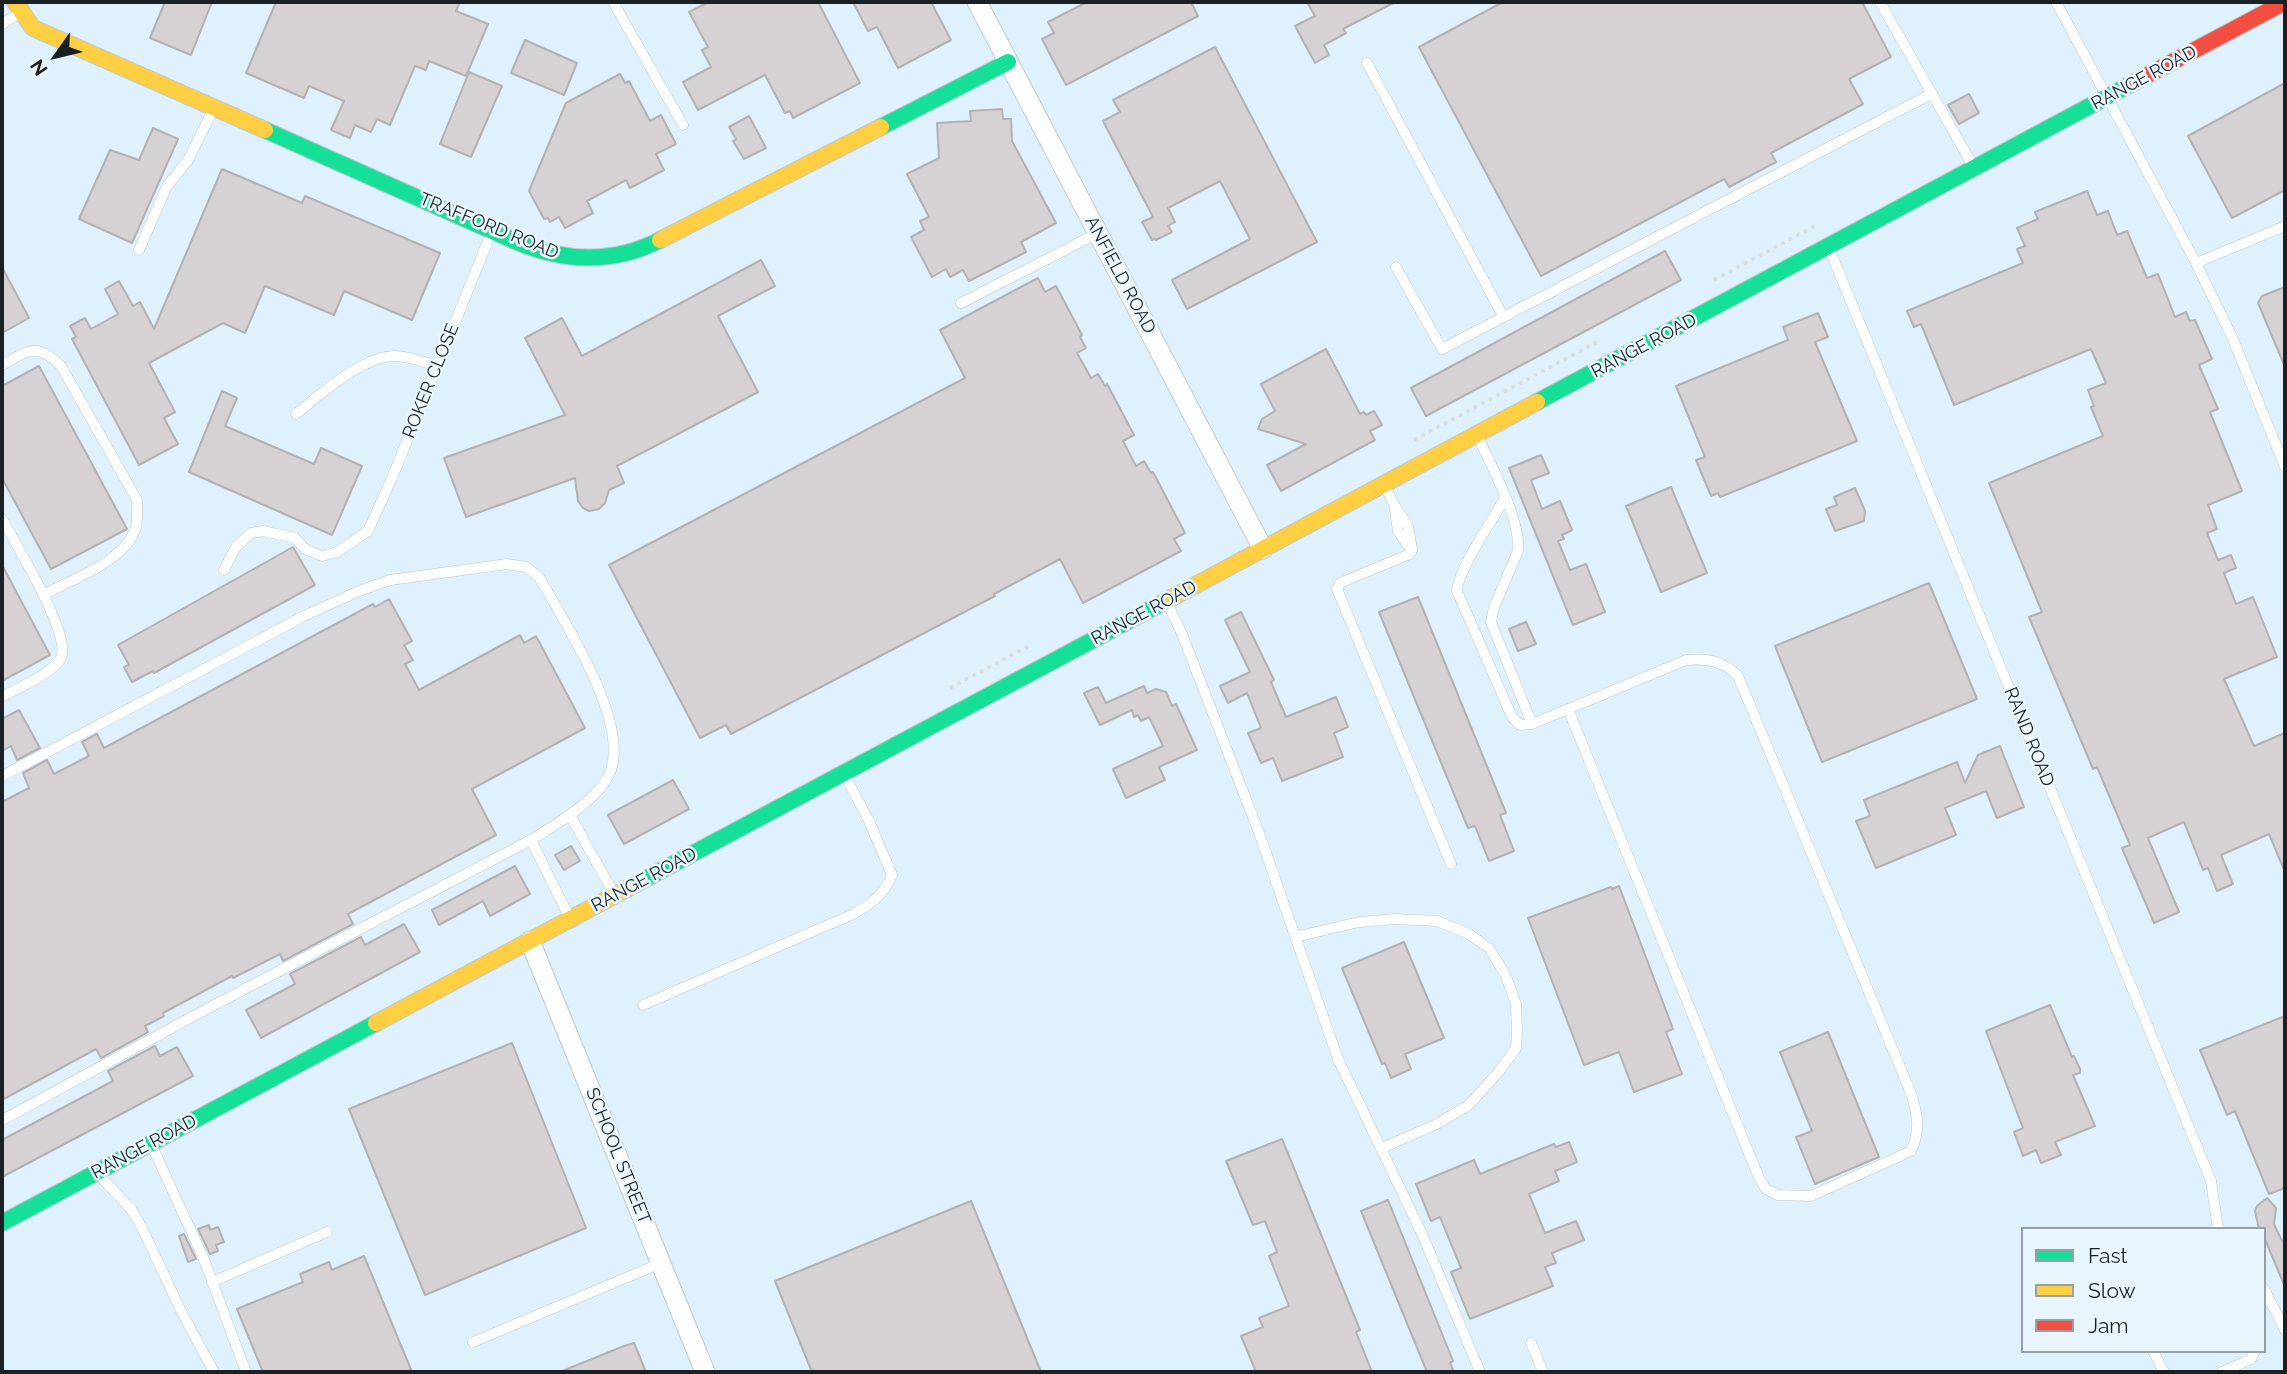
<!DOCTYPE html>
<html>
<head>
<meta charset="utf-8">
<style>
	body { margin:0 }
	#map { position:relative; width:2287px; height:1374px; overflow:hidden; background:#eef5f8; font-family:Raleway,sans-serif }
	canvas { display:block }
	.frame { position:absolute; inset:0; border:4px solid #192125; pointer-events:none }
	.legend { position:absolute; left:2021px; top:1227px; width:245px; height:126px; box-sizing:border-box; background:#e9f6fd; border:2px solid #96a1a7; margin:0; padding:9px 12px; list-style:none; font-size:21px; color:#192125 }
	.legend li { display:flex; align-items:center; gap:14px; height:35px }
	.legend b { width:35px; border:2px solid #96a1a7 }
	.north { position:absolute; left:21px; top:21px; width:70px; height:70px; -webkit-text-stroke:5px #e9f6fd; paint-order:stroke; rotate:236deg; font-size:19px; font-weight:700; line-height:28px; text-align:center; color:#192125 }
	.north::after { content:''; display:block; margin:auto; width:24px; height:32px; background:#192125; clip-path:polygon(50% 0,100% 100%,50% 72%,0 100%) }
</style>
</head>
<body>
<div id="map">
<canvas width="2287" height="1374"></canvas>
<div class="frame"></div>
<ul class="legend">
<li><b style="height:9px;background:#16e098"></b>Fast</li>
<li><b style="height:9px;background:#ffcf43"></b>Slow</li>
<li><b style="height:9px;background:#f24e42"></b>Jam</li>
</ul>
<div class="north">N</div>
</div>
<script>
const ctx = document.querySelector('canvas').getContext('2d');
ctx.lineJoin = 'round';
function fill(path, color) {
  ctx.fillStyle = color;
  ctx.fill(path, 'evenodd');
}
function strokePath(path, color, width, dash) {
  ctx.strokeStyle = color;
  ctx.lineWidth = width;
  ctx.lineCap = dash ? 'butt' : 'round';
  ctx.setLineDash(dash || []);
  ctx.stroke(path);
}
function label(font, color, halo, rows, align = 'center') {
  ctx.font = font + ' Raleway,sans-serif';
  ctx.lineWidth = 5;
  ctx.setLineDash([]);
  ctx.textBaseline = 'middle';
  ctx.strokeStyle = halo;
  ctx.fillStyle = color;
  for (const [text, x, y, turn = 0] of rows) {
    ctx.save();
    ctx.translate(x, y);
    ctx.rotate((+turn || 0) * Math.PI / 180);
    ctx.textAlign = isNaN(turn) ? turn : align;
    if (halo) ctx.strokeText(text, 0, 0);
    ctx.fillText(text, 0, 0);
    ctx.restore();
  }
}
const built = new Path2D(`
	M2,2H2285V1372H2ZM2023,1229H2264V1351H2023Z`);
const building = new Path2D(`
	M165,2H212L191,55L150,38Z
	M276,2H460L456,11L488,24L466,76L429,61L426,70L415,66L390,125L377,119L371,132L355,125L350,138L331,130L344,101L309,86L304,98L246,73Z
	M709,2H818L860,83L793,118L790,111L785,113L765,75L698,110L683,82L711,67L702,50L708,47L689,12Z
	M853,2H931L951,40L898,68L877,27L868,31Z
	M1087,2H1191L1198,16L1066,85L1042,39L1054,33L1048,22Z
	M1307,2H1395L1343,29L1346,33L1324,45L1329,55L1315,63L1295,26L1315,16Z
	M1503,2H1862L1891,57L1849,79L1863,104L1771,153L1776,162L1729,187L1724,179L1541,276L1419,47Z
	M525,40L577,63L564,95L511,73Z
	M1215,47L1317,242L1187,309L1172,280L1250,239L1220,181L1168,208L1175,222L1168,226L1172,232L1156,240L1155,239L1152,240L1142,222L1153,217L1103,121L1120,112L1113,100Z
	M469,72L502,86L471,157L440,144Z
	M620,74L625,83L629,81L650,121L661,115L676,144L656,154L664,170L630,188L626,180L587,201L593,213L565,228L559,217L550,222L548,218L544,219L529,191L566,103Z
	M2285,83V190L2232,218L2188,136Z
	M1969,94L1979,113L1959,124L1948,105Z
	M1002,109L1003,119H1011L1012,141L1056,223L1021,242L1026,252L969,281L963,270L950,277L946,269L932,277L911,237L924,230L920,221L929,217L907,174L939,158L937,123L971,121L970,111Z
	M749,116L766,148L744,159L733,141L736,139L729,127Z
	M153,128L178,139L132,243L79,219L110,150L139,160Z
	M222,169L302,203L305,196L440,253L412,320L344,291L334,315L265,286L245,333L223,323L149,363L175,412L164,418L178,444L139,465L72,339L76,337L70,326L85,318L91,329L118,314L105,289L119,281L133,306L140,302L154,329Z
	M2087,191L2097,215L2108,211L2117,235L2127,231L2147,278L2158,274L2175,317L2186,312L2190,321L2195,320L2212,359L2199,365L2218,409L2210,412L2242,491L2208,505L2217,529L2207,533L2218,560L2231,555L2236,568L2224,573L2236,604L2253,597L2277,657L2224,679L2254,746L2285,733V872L2269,834L2221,855L2233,884L2217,891L2208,868L2203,870L2184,822L2148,838L2179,912L2154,923L2122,848L2130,845L2097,767L2093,769L2029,617L2042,612L1989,483L2103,436L2091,407L2094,406L2088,390L2106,383L2091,349L1954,405L1921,324L1914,327L1907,311L2023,263L2017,249L2025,246L2017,228L2038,219L2035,212Z
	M1665,251L1681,280L1426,416L1411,388Z
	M761,260L775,286L718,316L758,392L617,466L624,483L609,490L605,503L599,509L589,511L583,508L578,501L575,478L466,517L444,458L565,415L525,338L562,318L582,356Z
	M2,267L29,318L2,333Z
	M1038,278L1045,292L1056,286L1082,335L1080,337L1086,348L1077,353L1091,378L1098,374L1105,386L1107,384L1134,435L1123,441L1136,466L1144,461L1151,473L1153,472L1185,533L1174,539L1181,551L1083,603L1060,559L994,594L995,596L731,734L726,725L700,738L609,565L965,378L940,330Z
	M2285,287V367L2258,303L2262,296Z
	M1818,313L1828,337L1815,342L1857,441L1720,497L1718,493L1711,496L1696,460L1705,457L1676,386L1788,340L1783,327Z
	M1326,349L1360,414L1364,412L1366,415L1374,411L1382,425L1370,431L1375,440L1281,491L1267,465L1306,444L1258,429L1262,419L1275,411L1261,384Z
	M39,366L127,529L51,569L2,478V386Z
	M222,391L237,398L225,426L314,464L321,448L362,466L332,535L189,472Z
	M1541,455L1549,473L1531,480L1542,509L1560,501L1572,530L1562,535L1564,539L1558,541L1570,570L1586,564L1605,612L1573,625L1509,468Z
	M1671,487L1707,573L1661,592L1626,506Z
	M1855,488L1865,511L1864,521L1835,531L1826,509L1837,505L1834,497Z
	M293,547L315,585L154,673L153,671L132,682L124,667L129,665L118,645Z
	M2,565L50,655L2,681Z
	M1929,583L1977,699L1822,762L1775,646Z
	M1418,597L1506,813L1500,815L1514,851L1489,861L1475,826L1468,828L1379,612Z
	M389,599L412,641L404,645L413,660L405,664L419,690L520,635L524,643L536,636L585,728L472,789L496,835L348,914L353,924L283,961L280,954L233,978L232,976L163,1013L164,1016L145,1026L148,1032L101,1058L96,1049L2,1100V802L29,788L23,773L47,760L54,774L89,756L82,742L97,734L104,748L373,604L375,607Z
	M1241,612L1274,680L1271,682L1286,717L1336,697L1348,727L1334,733L1343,757L1282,781L1273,758L1261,763L1248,733L1261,728L1247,693L1228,703L1220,686L1250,672L1225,620Z
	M1526,622L1536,644L1518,651L1509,629Z
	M1144,686L1147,693L1156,689L1166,692L1172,706L1176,704L1197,750L1159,767L1165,780L1126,798L1113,769L1163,746L1149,717L1141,721L1138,715L1134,717L1132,710L1100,725L1084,693L1098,687L1106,703Z
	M19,710L40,748L17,760L11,746L2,751V719Z
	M2000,746L2024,807L1997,818L1986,791L1945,808L1956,835L1876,868L1856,821L1870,816L1864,800L1957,762L1965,783L1978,755Z
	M673,780L689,809L624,844L608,815Z
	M571,846L580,861L564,870L555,855Z
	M515,866L530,894L490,916L483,901L439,925L432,910Z
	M1619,886L1673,1029L1666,1032L1682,1074L1634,1092L1619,1052L1584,1065L1528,918L1611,887L1612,889Z
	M404,924L420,952L261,1038L246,1010L295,984L290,974L361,937L365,945Z
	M1404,942L1444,1038L1405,1054L1411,1069L1391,1078L1385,1063L1382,1064L1342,968Z
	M2050,1005L2072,1057L2074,1056L2080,1069V1073L2073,1075L2095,1126L2055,1142L2061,1155L2041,1163L2036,1150L2023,1156L2014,1132L2023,1128L1986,1031Z
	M2285,1016V1188L2269,1194L2235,1111L2227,1115L2200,1050Z
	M1828,1032L1879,1157L1815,1184L1796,1137L1812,1131L1780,1052Z
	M512,1043L586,1228L425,1295L349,1109Z
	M155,1046L160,1056L177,1047L193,1076L2,1177V1140L113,1081L108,1071Z
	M1282,1139L1360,1330L1356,1332L1372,1372H1256L1241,1336L1263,1327L1259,1318L1289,1306L1269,1256L1277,1252L1265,1221L1253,1225L1226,1161Z
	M1569,1142L1577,1162L1555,1171L1559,1181L1529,1194L1545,1233L1576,1221L1584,1240L1552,1253L1556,1263L1545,1267L1553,1286L1470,1319L1451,1272L1461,1268L1440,1217L1431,1221L1416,1184L1474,1160L1480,1174L1554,1144L1556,1147Z
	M2267,1198L2276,1208L2274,1224L2282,1241L2285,1242V1287L2264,1237V1229H2259L2255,1211L2257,1206Z
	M1388,1200L1453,1361L1450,1363L1454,1372H1427L1361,1211Z
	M971,1201L1041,1372H812L775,1281Z
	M209,1225L210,1230L218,1227L224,1242L216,1245L218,1251L210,1254L198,1229Z
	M184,1234L196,1259L188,1262L179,1236Z
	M364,1256L412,1372H263L237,1309L303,1282L300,1274L329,1262L332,1270Z
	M634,1343L646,1372H560L624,1346Z`);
const path = new Path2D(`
	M1714,280L1815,226
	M1414,440L1599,341
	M950,688L1029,646`);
const lane = new Path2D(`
	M613,2L683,125
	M1880,2L1973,166
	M2056,2L2196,263L2232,337L2285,467
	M2,24L20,13
	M1367,63L1503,316
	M1829,248L2211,1181L2218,1229
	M139,250L167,186L188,160L214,108
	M2196,263L2285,226
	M1396,267L1442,349L1931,94
	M961,303L1098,233
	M2,365C29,350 37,342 61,366L137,500C137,513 139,526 131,538C116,564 69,581 43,595
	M296,414C322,394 360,357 395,356C409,356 424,362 437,366
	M1477,435C1491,465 1521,520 1518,551L1494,607L1491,622L1532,724
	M1384,485L1395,506L1408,526L1412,550
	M1505,498C1493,519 1458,570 1457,591L1512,717L1520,725L1532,724L1686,660C1707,658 1724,661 1738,676L1912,1096C1918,1117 1920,1132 1911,1151L1811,1196L1778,1195L1766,1189L1759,1178L1568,709
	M1395,510L1398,531L1409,547
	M2,519C15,543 72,635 61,658C54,673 17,688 2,697
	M1412,550L1410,554L1340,583L1337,589L1451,864
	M224,570L236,547L251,533L263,531L295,538L305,549L322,556L337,552L368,531L392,478L492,231
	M1167,602L1182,634L1258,830L1338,1059L1422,1234L1480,1372
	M2,776L304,616L359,591L390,580L507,564L526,567L539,577C564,622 628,718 611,770C601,799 556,824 531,840L214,1005L2,1120
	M570,815L614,894
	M531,840L570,919
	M1295,937L1359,922L1395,919L1437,921L1469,934L1489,948L1506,976L1516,1004L1517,1033L1516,1048L1501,1069L1469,1105L1437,1124L1382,1148
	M643,1005L851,915C870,905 884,895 892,875L869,821L844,774
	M151,1144L203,1257L246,1372
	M97,1173L131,1209L143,1230L180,1309L214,1372
	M212,1282L327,1232
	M2264,1289L2285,1330
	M473,1342L661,1263
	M1531,1343L1543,1372
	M2153,1351L2164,1372
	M2222,1372L2251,1359L2255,1351`);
const street = new Path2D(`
	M977,2L1263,549
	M530,941L705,1372`);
const fast = new Path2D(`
	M881,127L1008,62
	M265,130L517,242C564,262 614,264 660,240
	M1537,402L2131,84
	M634,885L1164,602
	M2,1223L376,1023`);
const slow = new Path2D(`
	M15,2L33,28L265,130
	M660,240L881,127
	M1164,602L1537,402
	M376,1023L634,885`);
const jam = new Path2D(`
	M2131,84L2285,2`);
const streetNames = [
	["RANGE ROAD",2144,78,-28],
	["TRAFFORD ROAD",489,226,22],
	["ANFIELD ROAD",1120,275,62],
	["RANGE ROAD",1644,346,-28],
	["ROKER CLOSE",431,381,-68],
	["RANGE ROAD",1144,613,-28],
	["RAND ROAD",2029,737,68],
	["RANGE ROAD",644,880,-28],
	["RANGE ROAD",144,1147,-28],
	["SCHOOL STREET",618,1156,68]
];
fill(built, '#def1fc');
fill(building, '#d6d2d3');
strokePath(building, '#b3b1b2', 2);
strokePath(lane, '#c1c8cc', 11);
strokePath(street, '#c1c8cc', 21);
strokePath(fast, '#c1c8cc', 18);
strokePath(slow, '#c1c8cc', 18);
strokePath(jam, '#c1c8cc', 18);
strokePath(path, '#dadcde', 3.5, [3.5, 5]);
strokePath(lane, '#fcfefe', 10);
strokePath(street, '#fcfefe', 19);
strokePath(fast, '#16e098', 16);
strokePath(slow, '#ffcf43', 16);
strokePath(jam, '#f24e42', 16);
label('18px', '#192125', '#e9f6fd', streetNames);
</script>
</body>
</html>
